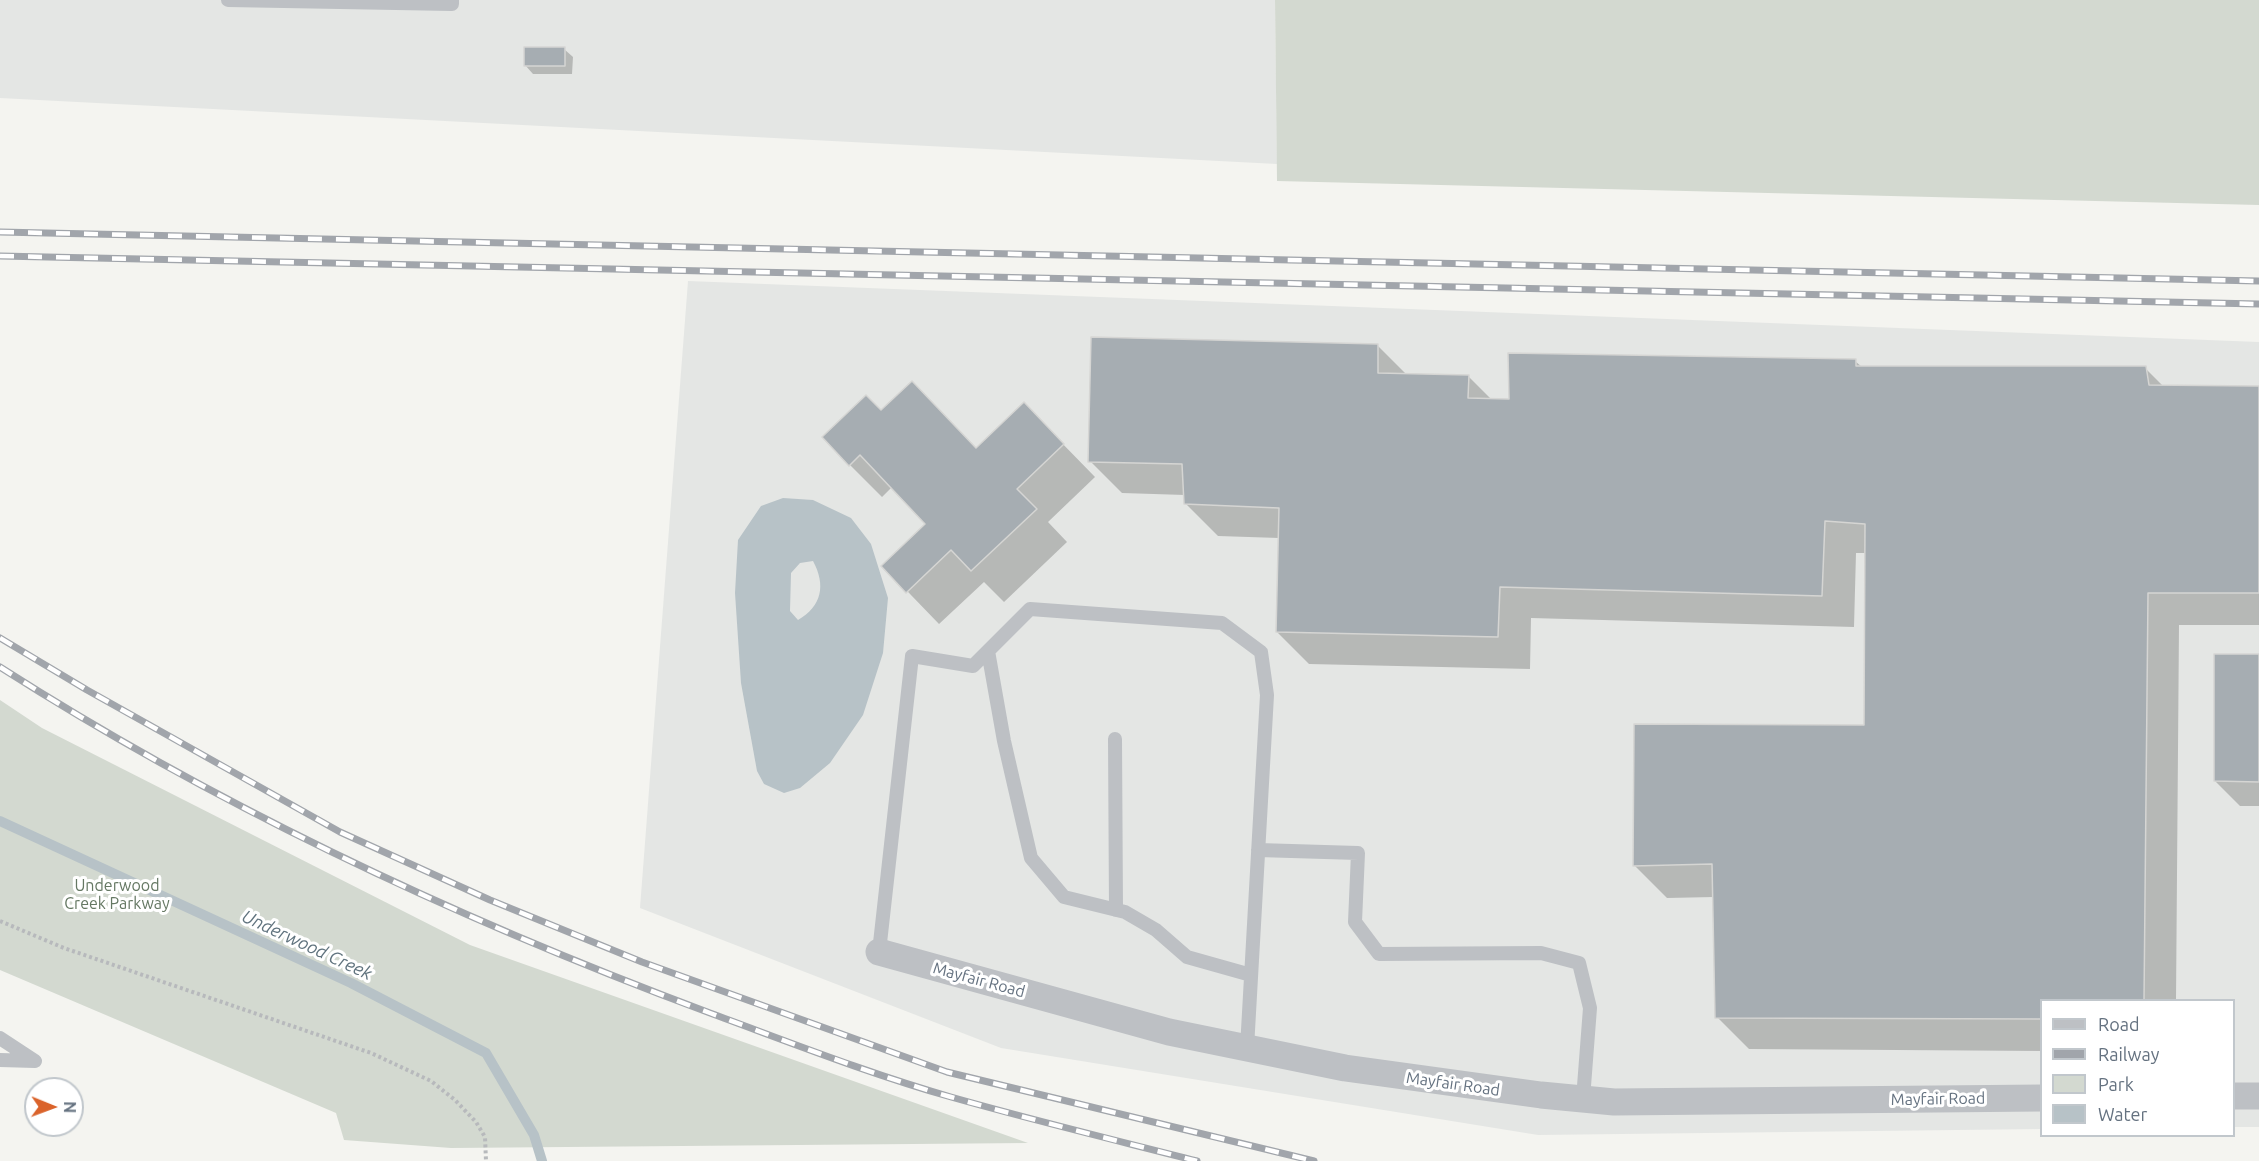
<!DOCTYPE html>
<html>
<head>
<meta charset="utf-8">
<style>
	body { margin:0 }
	#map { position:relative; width:2259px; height:1161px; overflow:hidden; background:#f4f4f0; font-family:Ubuntu,sans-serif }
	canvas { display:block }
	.legend { position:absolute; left:2040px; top:999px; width:195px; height:138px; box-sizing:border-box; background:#fff; border:2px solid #c1c7cc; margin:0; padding:8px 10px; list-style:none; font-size:18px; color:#657280 }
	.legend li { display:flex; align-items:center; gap:12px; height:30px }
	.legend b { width:30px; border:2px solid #c1c7cc }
	.north { position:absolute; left:24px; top:1077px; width:60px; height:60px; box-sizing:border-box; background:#fff; border:2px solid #c1c7cc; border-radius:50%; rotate:91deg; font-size:16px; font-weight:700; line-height:24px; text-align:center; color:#657280 }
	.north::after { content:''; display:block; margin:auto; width:21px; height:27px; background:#da632b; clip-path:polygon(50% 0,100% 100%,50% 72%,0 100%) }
</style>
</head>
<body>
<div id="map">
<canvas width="2259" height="1161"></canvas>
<ul class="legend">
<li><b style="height:8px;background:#bdc0c4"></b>Road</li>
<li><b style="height:8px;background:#a1a5ab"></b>Railway</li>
<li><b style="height:16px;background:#d3d9d0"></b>Park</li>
<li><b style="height:16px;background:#b7c2c7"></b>Water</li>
</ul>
<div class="north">N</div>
</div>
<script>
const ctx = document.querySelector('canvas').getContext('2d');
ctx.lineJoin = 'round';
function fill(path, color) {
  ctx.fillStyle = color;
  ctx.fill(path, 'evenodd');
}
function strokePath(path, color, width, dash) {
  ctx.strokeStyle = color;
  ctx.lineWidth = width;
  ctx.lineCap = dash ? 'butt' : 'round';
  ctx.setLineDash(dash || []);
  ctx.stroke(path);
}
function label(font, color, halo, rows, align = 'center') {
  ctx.font = font + ' Ubuntu,sans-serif';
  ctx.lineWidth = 6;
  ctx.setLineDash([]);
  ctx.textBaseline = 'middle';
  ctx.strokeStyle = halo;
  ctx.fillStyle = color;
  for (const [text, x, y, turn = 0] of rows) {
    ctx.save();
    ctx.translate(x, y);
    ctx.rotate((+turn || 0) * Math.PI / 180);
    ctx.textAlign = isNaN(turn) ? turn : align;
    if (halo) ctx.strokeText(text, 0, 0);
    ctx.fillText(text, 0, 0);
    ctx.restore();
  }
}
const built = new Path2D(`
	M0,0H1275L1277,164L0,98Z
	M688,281L2259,342V1127H2234V1000H2042L2041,1129L1538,1135L1001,1048L640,908Z`);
const green = new Path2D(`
	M1275,0H2259V205L1277,181Z
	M0,700L42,728L470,945L1028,1143L451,1148L344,1140L336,1113L0,970Z`);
const water = new Path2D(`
	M783,498L813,500L851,518L871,544L888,598L883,653L863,715L830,763L800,788L784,793L764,784L757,771L741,683L735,593L738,540L761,506ZM813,561C826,585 822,606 798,620L790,611L791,573L800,563Z`);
const shadow = new Path2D(`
	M564,49L573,57L572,74H533L525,65Z
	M1377,345L1407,375L1468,376L1492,400L1510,401L1855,361L1862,367L2145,368L2164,387L2259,388V625H2179L2176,1000H2042V1051L1749,1049L1717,1017L1714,897L1667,898L1635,866L1866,726V553H1856L1854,627L1531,618L1530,669L1309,664L1277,632L1279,538L1218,536L1186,504L1185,495L1122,493L1090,461Z
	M881,412L976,449L1055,436L1095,477L1048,522L1067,542L1004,602L984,582L939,624L883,566L927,524L892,487L882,497L850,465Z
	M2259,656V806H2240L2215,781Z`);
const stream = new Path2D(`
	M0,821L351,983L486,1053L534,1135L542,1161`);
const building = new Path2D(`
	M524,47H565V66H524Z
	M1091,337L1378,344V373L1469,375L1468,398L1509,399L1508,353L1856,359V366H2146L2149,385L2259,386V593H2148L2144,1000H2042V1019L1715,1018L1712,864L1633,866L1634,724L1864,725L1865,524L1825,521L1822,596L1500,587L1498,637L1276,632L1279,508L1184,504L1182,464L1088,462Z
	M912,381L976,448L1024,402L1064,444L1017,489L1037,509L971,571L951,550L906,593L881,566L925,524L860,455L849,466L822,437L866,395L881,410Z
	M2214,654H2259V782L2214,781Z`);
const path = new Path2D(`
	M0,921L64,948L371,1053L431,1081L455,1100L476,1122L485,1137L486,1161`);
const service = new Path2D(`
	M228,0L452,4V0
	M988,651L1004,741L1031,858L1064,897L1125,912L1156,930L1187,957L1251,975
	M1115,739L1116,910
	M1258,850L1358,853L1355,922L1379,954L1541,953L1579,963L1590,1008L1583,1099
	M879,952L912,656L973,666L1030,609L1222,623L1261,652L1267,695L1247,1048
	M0,1038L35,1061L0,1060`);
const minor = new Path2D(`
	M879,952L1169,1032L1345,1068L1541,1095L1614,1102L2042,1098
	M2234,1096H2259`);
const rail = new Path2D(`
	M0,232L2259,281
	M0,256L2259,304
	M0,638L87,690L340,832L490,900L642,962L947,1072L1314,1161
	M0,667C222,809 463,921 710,1013C789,1042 870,1074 951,1097C1032,1120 1115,1140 1197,1161`);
const parkNames = [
	["Underwood",117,886],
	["Creek Parkway",117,904]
];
const streetNames = [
	["Mayfair Road",979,980,15],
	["Mayfair Road",1453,1084,8],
	["Mayfair Road",1938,1099,-1]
];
const waterNames = [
	["Underwood Creek",307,945,25]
];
fill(built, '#e4e6e4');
fill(green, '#d3d9d0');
fill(water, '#b7c2c7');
fill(shadow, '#0003');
strokePath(stream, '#b7c2c7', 10);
fill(building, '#a6adb2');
strokePath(building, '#d5d5d3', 1.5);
strokePath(path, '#b7b9bc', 4, [3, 3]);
strokePath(service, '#bdc0c4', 14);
strokePath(minor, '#bdc0c4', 27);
strokePath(rail, '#a1a5ab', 7);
strokePath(rail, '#fff', 4.5, [14]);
label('16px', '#657863', '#fff', parkNames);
label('16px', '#657280', '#fff', streetNames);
label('italic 18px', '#60737e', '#fff', waterNames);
</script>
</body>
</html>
